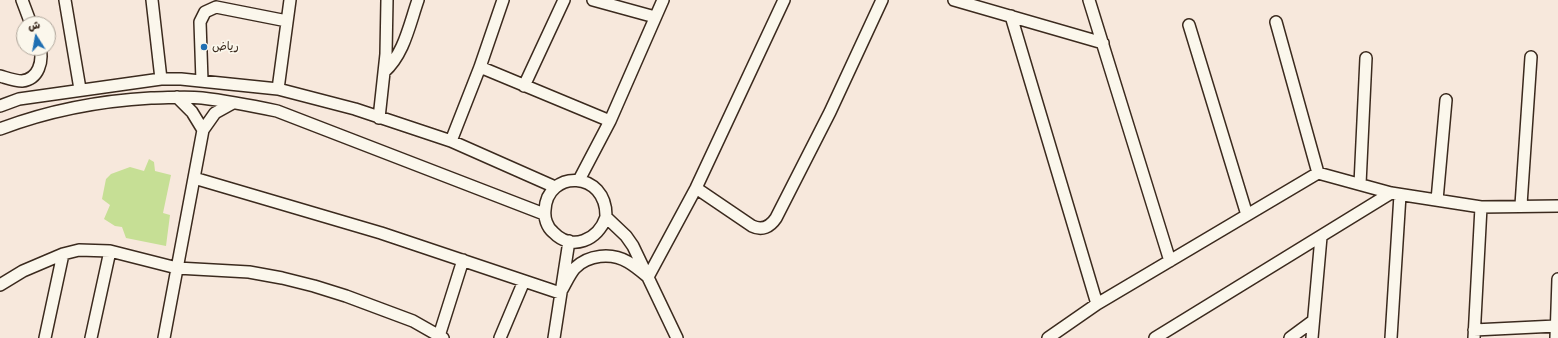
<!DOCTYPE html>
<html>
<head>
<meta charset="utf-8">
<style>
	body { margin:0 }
	#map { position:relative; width:1558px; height:338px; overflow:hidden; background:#f7e8dc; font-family:"Playpen Sans","Playpen Sans Arabic",sans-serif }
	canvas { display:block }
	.north { position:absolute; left:16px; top:16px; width:40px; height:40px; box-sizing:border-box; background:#fbf7ec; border:1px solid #aea59a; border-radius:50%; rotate:349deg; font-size:11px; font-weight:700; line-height:16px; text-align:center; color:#3b2a1e }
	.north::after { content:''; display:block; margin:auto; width:14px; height:18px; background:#1f6fb2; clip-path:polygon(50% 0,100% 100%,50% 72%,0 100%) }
</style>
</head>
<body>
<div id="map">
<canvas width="1558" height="338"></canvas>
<div class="north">ش</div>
</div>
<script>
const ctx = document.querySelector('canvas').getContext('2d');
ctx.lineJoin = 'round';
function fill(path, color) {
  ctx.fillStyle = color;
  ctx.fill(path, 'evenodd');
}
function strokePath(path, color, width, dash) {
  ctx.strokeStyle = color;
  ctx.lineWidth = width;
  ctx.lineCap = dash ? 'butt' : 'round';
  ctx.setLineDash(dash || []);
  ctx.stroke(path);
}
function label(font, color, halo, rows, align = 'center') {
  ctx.font = font + ' "Playpen Sans","Playpen Sans Arabic",sans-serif';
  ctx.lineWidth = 3.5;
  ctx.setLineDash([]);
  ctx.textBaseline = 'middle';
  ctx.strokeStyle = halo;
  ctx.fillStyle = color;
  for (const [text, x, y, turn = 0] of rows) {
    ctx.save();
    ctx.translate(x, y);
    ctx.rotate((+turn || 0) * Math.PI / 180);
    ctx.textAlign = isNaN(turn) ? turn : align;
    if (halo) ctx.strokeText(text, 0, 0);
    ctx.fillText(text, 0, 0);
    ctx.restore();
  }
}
const green = new Path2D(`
	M149,159L154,162L155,171L171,175L163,213L170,215L166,246L126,238L122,227L115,226L104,219L110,205L102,199L106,179L111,174L130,167L144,171Z`);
const minor = new Path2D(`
	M22,0L31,24
	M65,0L80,89
	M152,0L161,79
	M593,0L655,17
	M954,0L1103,43
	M1089,0L1170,261
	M1011,16L1097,304
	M1276,22L1318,173
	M1189,25L1247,215
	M480,67L610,121
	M384,72C404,54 409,26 418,0
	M0,76C7,78 15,81 22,81C39,79 43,61 40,48
	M202,81L200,22L205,12L216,7L287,21
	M524,86L564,0
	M278,89L290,0
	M177,97L192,112L203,130
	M0,106L19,99L161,79H181L278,89L355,109L451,141L555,187
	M379,118L386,54L387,0
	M0,129C50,110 97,101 151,98C168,98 185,96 202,98C228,101 253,106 277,111L544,214
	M451,141L480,67L503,0
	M194,178L381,233L560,293C565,285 569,275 575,268C588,255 611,252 628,262C635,266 642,272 648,277L696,188L784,0
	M579,180L610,121L663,0
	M1360,184L1366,58
	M696,188L752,226C762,231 770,227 776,218L830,112L882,0
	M1437,200L1446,100
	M1521,205L1531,57
	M606,217C598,240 572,252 553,232C547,227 544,218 545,210C547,169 607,170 606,217L626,236L633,246L677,338
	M0,285L23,271L63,254L79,250L110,251L177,268L249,272L282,278L314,286L346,296L413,321L443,338
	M1474,330L1556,326
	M439,336L463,260
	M45,338L63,254
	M91,338L110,251
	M164,338L203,130L215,113L233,103
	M500,338L524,281
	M554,338L569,241
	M1048,338L1097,304L1318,173L1391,193L1481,207L1558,206
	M1155,338L1391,193
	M1290,338L1313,321
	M1312,338L1321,237
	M1391,338L1400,195
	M1474,338L1481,207
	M1556,338L1558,279`);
const markers = [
	[204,47,4,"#1f6fb2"]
];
const poiNames = [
	["رياض",212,47]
];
fill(green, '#c6df95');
strokePath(minor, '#3b2a1e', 14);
strokePath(minor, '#fbf7ec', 11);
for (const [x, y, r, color] of markers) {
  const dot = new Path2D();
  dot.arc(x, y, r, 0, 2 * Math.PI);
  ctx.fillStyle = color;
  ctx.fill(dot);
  strokePath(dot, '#fbf7ec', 1.5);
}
label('12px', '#3b2a1e', '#fbf7ec', poiNames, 'left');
</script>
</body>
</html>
